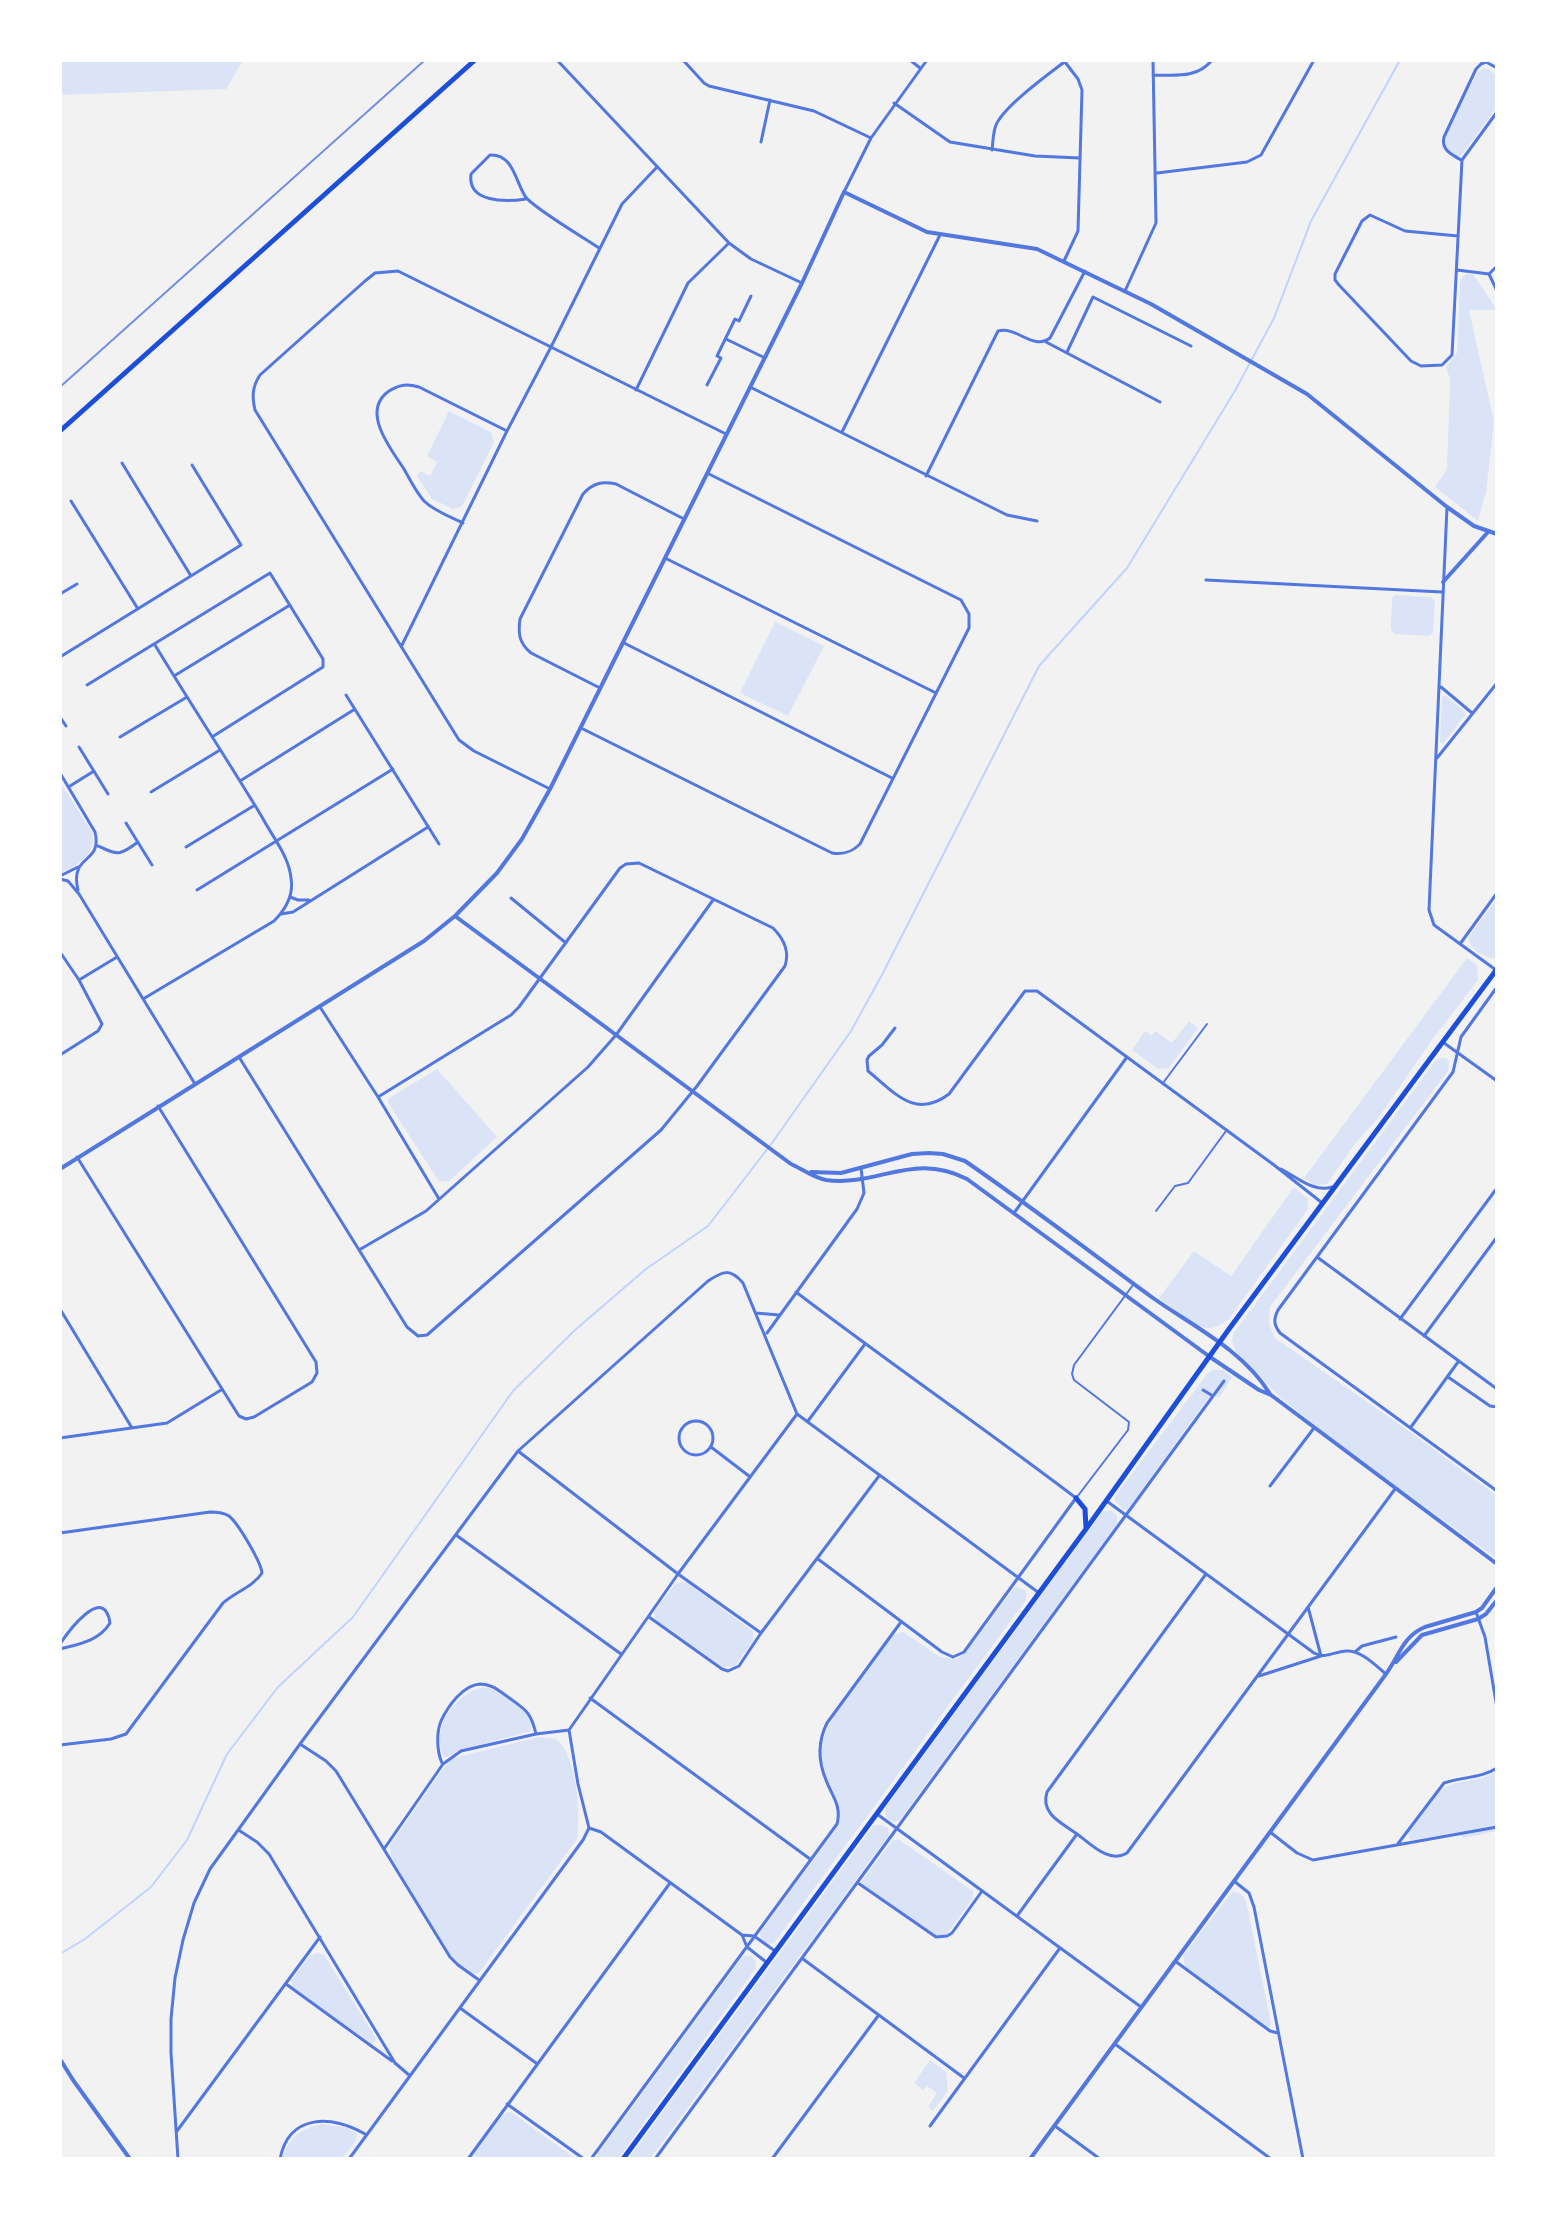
<!DOCTYPE html>
<html>
<head>
<meta charset="utf-8">
<style>
	body { margin:0 }
	#map { position:relative; width:1557px; height:2219px; overflow:hidden; background:#f2f2f2; font-family:Mulish,sans-serif }
	canvas { display:block }
	.frame { position:absolute; inset:0; border:62px solid #fff; pointer-events:none }
</style>
</head>
<body>
<div id="map">
<canvas width="1557" height="2219"></canvas>
<div class="frame"></div>
</div>
<script>
const ctx = document.querySelector('canvas').getContext('2d');
ctx.lineJoin = 'round';
function fill(path, color) {
  ctx.fillStyle = color;
  ctx.fill(path, 'evenodd');
}
function strokePath(path, color, width, dash) {
  ctx.strokeStyle = color;
  ctx.lineWidth = width;
  ctx.lineCap = dash ? 'butt' : 'round';
  ctx.setLineDash(dash || []);
  ctx.stroke(path);
}
const green = new Path2D(`
	M60,60H243L226,89L60,95Z
	M1485,68L1489,69L1497,76V107L1460,157H1456L1445,148L1444,135L1478,71Z
	M1466,274H1473L1497,310H1469L1494,421L1486,492L1478,521L1435,487L1447,469L1450,379L1446,367L1457,353L1460,280Z
	M449,411L491,432L494,442L462,506L453,509L432,499L417,476L420,471L430,476L437,462L427,456Z
	M1395,595L1431,597L1435,601L1433,633L1429,636L1395,634L1391,629L1392,598Z
	M775,622L824,646L788,716L740,693Z
	M1445,695L1465,712V715L1443,744L1440,742L1442,697Z
	M60,782L92,832C98,855 77,865 60,874Z
	M1497,899V958C1485,959 1468,949 1469,936Z
	M1467,958L1477,965L1478,980L1431,1041L1379,1117L1354,1145L1327,1184L1315,1185L1304,1178Z
	M1189,1021L1198,1028L1169,1068L1158,1069L1132,1050L1145,1031L1152,1036L1155,1031L1172,1043Z
	M1440,1058H1446L1449,1061L1448,1071L1270,1307L1269,1324L1275,1338L1409,1431L1497,1496V1559L1342,1447L1280,1397L1236,1352L1232,1340L1233,1334L1436,1060Z
	M437,1069L497,1137L448,1182L439,1181L388,1103L389,1098Z
	M1294,1187L1308,1199V1209L1229,1319C1223,1323 1218,1327 1211,1328C1193,1329 1172,1307 1159,1298L1194,1251L1231,1276Z
	M1213,1370H1224L1232,1377L1219,1398L1212,1393L1128,1509L1124,1510L1115,1501V1496L1208,1373Z
	M1103,1511H1112L1117,1516V1524L899,1821L892,1822L886,1817L885,1808Z
	M681,1582H686L753,1631V1641L735,1666L723,1667L655,1619L654,1612L675,1584Z
	M1017,1587L1026,1591V1600L774,1943L766,1944L761,1941L760,1933L838,1826C846,1801 823,1787 820,1762C816,1725 871,1665 893,1635L903,1632L940,1657L957,1659L967,1651L1014,1588Z
	M486,1687C504,1692 534,1710 531,1731L457,1751L448,1757L444,1756C429,1729 457,1690 486,1687Z
	M539,1737L556,1739C577,1755 581,1814 577,1839L479,1973L470,1974L452,1958L391,1857L390,1845L442,1770L453,1758Z
	M1497,1771V1831L1463,1838L1459,1832L1412,1840L1409,1838L1408,1833L1439,1792C1456,1777 1478,1784 1497,1771Z
	M874,1825H882L888,1828L889,1835L650,2159H628Z
	M898,1839L973,1891V1898L945,1936H935L862,1884V1881L892,1841Z
	M1232,1892C1242,1892 1245,1897 1247,1906L1271,2023L1270,2027L1267,2028L1185,1968L1183,1956Z
	M317,1953L324,1955L376,2038L375,2042L371,2043L292,1987L291,1981L309,1956Z
	M743,1956H751L755,1960L756,1968L618,2159H597V2155Z
	M930,2060L946,2072L948,2091L933,2111L928,2107L937,2093L927,2086L923,2090L914,2083Z
	M509,2112L514,2114L576,2159H469L502,2115Z
	M322,2124L348,2128L357,2134L356,2140L342,2159H282C288,2138 301,2128 322,2124Z`);
const stream = new Path2D(`
	M60,1954L85,1939L151,1887L187,1840L227,1754L278,1687L353,1617L513,1391L575,1330L646,1269L708,1226L772,1143L851,1031L883,973L1039,666L1127,568L1236,389L1274,318L1311,221L1400,60`);
const service = new Path2D(`
	M1163,1083L1207,1024
	M1156,1211L1175,1186L1188,1183L1226,1131
	M1077,1497L1128,1430L1129,1422L1074,1380L1072,1374L1074,1365L1133,1285`);
const pedestrian = new Path2D(`
	M808,1421L865,1344`);
const minor = new Path2D(`
	M557,60L729,243L751,259L802,283
	M683,60L704,83L709,86L814,111L871,138
	M910,60L920,68
	M1153,75C1175,75 1197,79 1212,60
	M894,103L950,142L1035,156L1080,158
	M761,142L770,100
	M992,150C993,142 993,132 996,125C1004,106 1050,73 1067,60
	M1461,160C1451,154 1441,150 1444,137L1476,69L1481,64L1486,62L1497,68
	M1157,173L1247,162L1261,155L1314,60
	M844,192L871,138L927,60
	M526,199C506,202 467,203 471,174L490,155C513,154 515,180 525,196C530,206 586,239 599,248
	M1458,236L1405,231L1370,215L1362,221L1335,274V280L1339,285L1411,361L1421,366L1442,365L1452,355L1462,160L1497,112
	M1064,261L1078,231L1082,90L1078,79L1065,62
	M1457,270L1489,274L1497,266
	M1489,274L1497,291
	M1125,291L1156,223L1153,60
	M726,339L765,358
	M1046,342L1160,402
	M1067,352L1093,297L1191,346
	M707,385L721,358L717,356L735,319L739,321L751,296
	M750,387L1007,515L1037,521
	M636,390L688,283L729,243
	M842,432L940,235
	M122,463L191,576
	M926,476L998,331C1017,326 1033,351 1050,338L1085,271
	M71,501L138,609
	M1447,507L1429,910L1434,925L1496,970
	M463,523C451,517 434,511 424,501C416,492 410,480 404,469C391,449 360,411 389,391C400,384 408,384 419,387L505,430
	M665,558L936,693
	M1206,580L1442,592
	M60,594L77,584
	M624,643L892,778
	M402,645L507,431L551,347L622,204L657,167
	M60,657L241,545L192,465
	M174,676L290,605
	M87,685L270,573L323,659V667L212,737
	M1441,687L1472,713
	M600,688L531,653C519,643 518,634 520,619L583,494C593,483 602,481 616,484L684,519
	M346,695L439,844
	M60,717L66,726
	M581,728L832,853C844,855 852,852 860,844L969,628V614L961,600L707,473
	M120,737L187,697
	M79,747L108,794
	M1437,758L1497,683
	M60,773L95,832C103,865 69,853 78,890
	M240,781L355,709
	M70,786L94,771
	M550,789L474,751L459,740L255,410C252,397 252,387 260,375L365,281L375,273L398,271L726,434
	M151,792L220,750
	M126,823L152,865
	M96,845C118,855 118,857 138,842
	M186,847L255,805
	M60,876L78,867
	M60,879L68,881L79,894L195,1084
	M197,890L393,769
	M290,897L298,900H309
	M511,898L566,943
	M281,914L293,912L428,827
	M1460,944L1497,893
	M60,952L79,980L102,1024L98,1031L60,1055
	M79,980L117,957
	M1497,987L1461,1037L1453,1072L1278,1310C1273,1320 1274,1325 1280,1333L1497,1491
	M143,999L274,921C286,909 294,895 291,878C289,856 272,836 262,817C227,759 190,703 155,645
	M320,1007L378,1097L439,1199
	M895,1028L882,1045L869,1056L867,1060L868,1071C894,1092 915,1120 949,1094L1025,991H1037L1274,1165L1321,1202
	M1444,1043L1497,1081
	M239,1057L407,1327L418,1336L427,1335L661,1130L697,1086L785,966C790,951 784,939 773,928L639,863L626,864L620,868L519,1007L511,1015L378,1097
	M77,1157L239,1416L246,1419L254,1417L312,1382L317,1373L316,1362L158,1106
	M1281,1169C1297,1177 1314,1193 1332,1187
	M1014,1213L1127,1057
	M359,1250L426,1211L588,1067L616,1035L713,900
	M1317,1257L1497,1389
	M796,1292C888,1362 984,1428 1076,1498L964,1652L953,1657L942,1652L818,1559
	M60,1309L132,1428
	M756,1313L779,1315
	M1400,1319L1497,1188
	M767,1333L857,1209L864,1193L861,1168
	M1424,1336L1497,1237
	M1448,1377L1490,1406L1497,1407
	M1203,1390L1213,1396
	M679 1438a17 17 0 1 1 34 0a17 17 0 1 1-34 0Z
	M1411,1427L1458,1362
	M60,1438L167,1423L221,1390
	M711,1447L749,1476
	M518,1451L678,1574L761,1633
	M1270,1486L1314,1428
	M1108,1502L1314,1653C1326,1659 1333,1652 1346,1651C1361,1650 1375,1665 1386,1674
	M60,1533L210,1512C216,1512 223,1512 229,1516C238,1523 261,1562 262,1573C253,1587 235,1592 223,1603L126,1734L111,1739L60,1745
	M456,1535L621,1654
	M1476,1612L1485,1637L1497,1708
	M649,1617L722,1669L728,1671L739,1666L761,1633L879,1476
	M60,1644C68,1632 104,1583 110,1623C99,1641 79,1644 60,1649
	M1355,1652L1362,1646L1396,1637
	M1259,1676L1321,1656L1308,1607
	M590,1698L810,1859
	M569,1730L678,1574L797,1414
	M569,1730L578,1784L589,1828
	M300,1744L326,1761L336,1771L450,1957L458,1965L479,1980
	M442,1763C437,1752 436,1733 441,1721C448,1706 463,1685 480,1684C492,1684 499,1691 508,1697C526,1710 531,1712 536,1734
	M877,1814L1141,2007
	M589,1828L601,1832L742,1935L747,1947L766,1962
	M240,1831L257,1842L269,1854L395,2063L409,2075
	M1270,1832L1297,1853L1313,1860L1497,1827
	M1077,1834C1062,1823 1040,1814 1047,1792L1206,1574
	M1397,1845L1444,1783C1461,1777 1482,1778 1497,1768
	M384,1849L443,1764L461,1751L536,1734L569,1730
	M1234,1881L1249,1893L1254,1907L1303,2159
	M858,1883L936,1937L947,1936L952,1933L982,1891
	M1017,1916L1077,1834C1091,1844 1109,1864 1127,1853L1395,1489
	M742,1935L754,1936L775,1951
	M803,1959L964,2078
	M1175,1961L1270,2031L1278,2033
	M286,1984L392,2061
	M460,2008L536,2063
	M1115,2044L1271,2159
	M507,2104L584,2159
	M930,2126L1060,1948
	M1055,2126L1100,2159
	M177,2131L320,1937
	M178,2159L171,2053V2019L175,1978L183,1940L194,1903L210,1869L300,1744L518,1451L708,1281C723,1271 730,1268 743,1283L797,1414L1039,1593
	M280,2159C289,2113 333,2115 365,2134
	M349,2159L583,1840L589,1828
	M468,2159L670,1883
	M591,2159L837,1824C842,1806 832,1796 826,1780C818,1761 818,1741 827,1723L901,1622
	M655,2159L1224,1381
	M772,2159L878,2016`);
const tertiary = new Path2D(`
	M1443,582L1488,532
	M455,916L791,1164C802,1169 814,1178 826,1180C878,1187 913,1151 967,1179L1210,1357L1259,1390L1271,1395L1497,1564
	M60,1169L424,941L455,916L497,873L522,839L550,789L802,283L844,192L927,232L1037,249L1151,304L1307,394L1447,507L1474,526L1497,534
	M811,1172L841,1173L912,1154L929,1153L943,1154L965,1161C1029,1205 1090,1252 1153,1298C1194,1327 1243,1350 1270,1394
	M1396,1662L1422,1635L1478,1619L1486,1614L1497,1600
	M60,2059L73,2080L130,2159
	M1030,2159L1386,1674C1399,1656 1403,1636 1425,1627L1476,1612L1482,1608L1497,1587`);
const secondary = new Path2D(`
	M1076,1498L1085,1509L1086,1528
	M623,2159L1086,1529L1229,1329L1497,969`);
const primary = new Path2D(`
	M60,431L475,60`);
const rail = new Path2D(`
	M60,387L425,60`);
fill(green, '#dbe4f7');
strokePath(stream, '#bfd3fe', 2);
strokePath(service, '#5277de', 2);
strokePath(pedestrian, '#5277de', 3);
strokePath(minor, '#5277de', 3);
strokePath(tertiary, '#5277de', 4);
strokePath(secondary, '#1d4ed8', 5);
strokePath(primary, '#1d4ed8', 5);
strokePath(rail, '#7290e2', 2);
</script>
</body>
</html>
